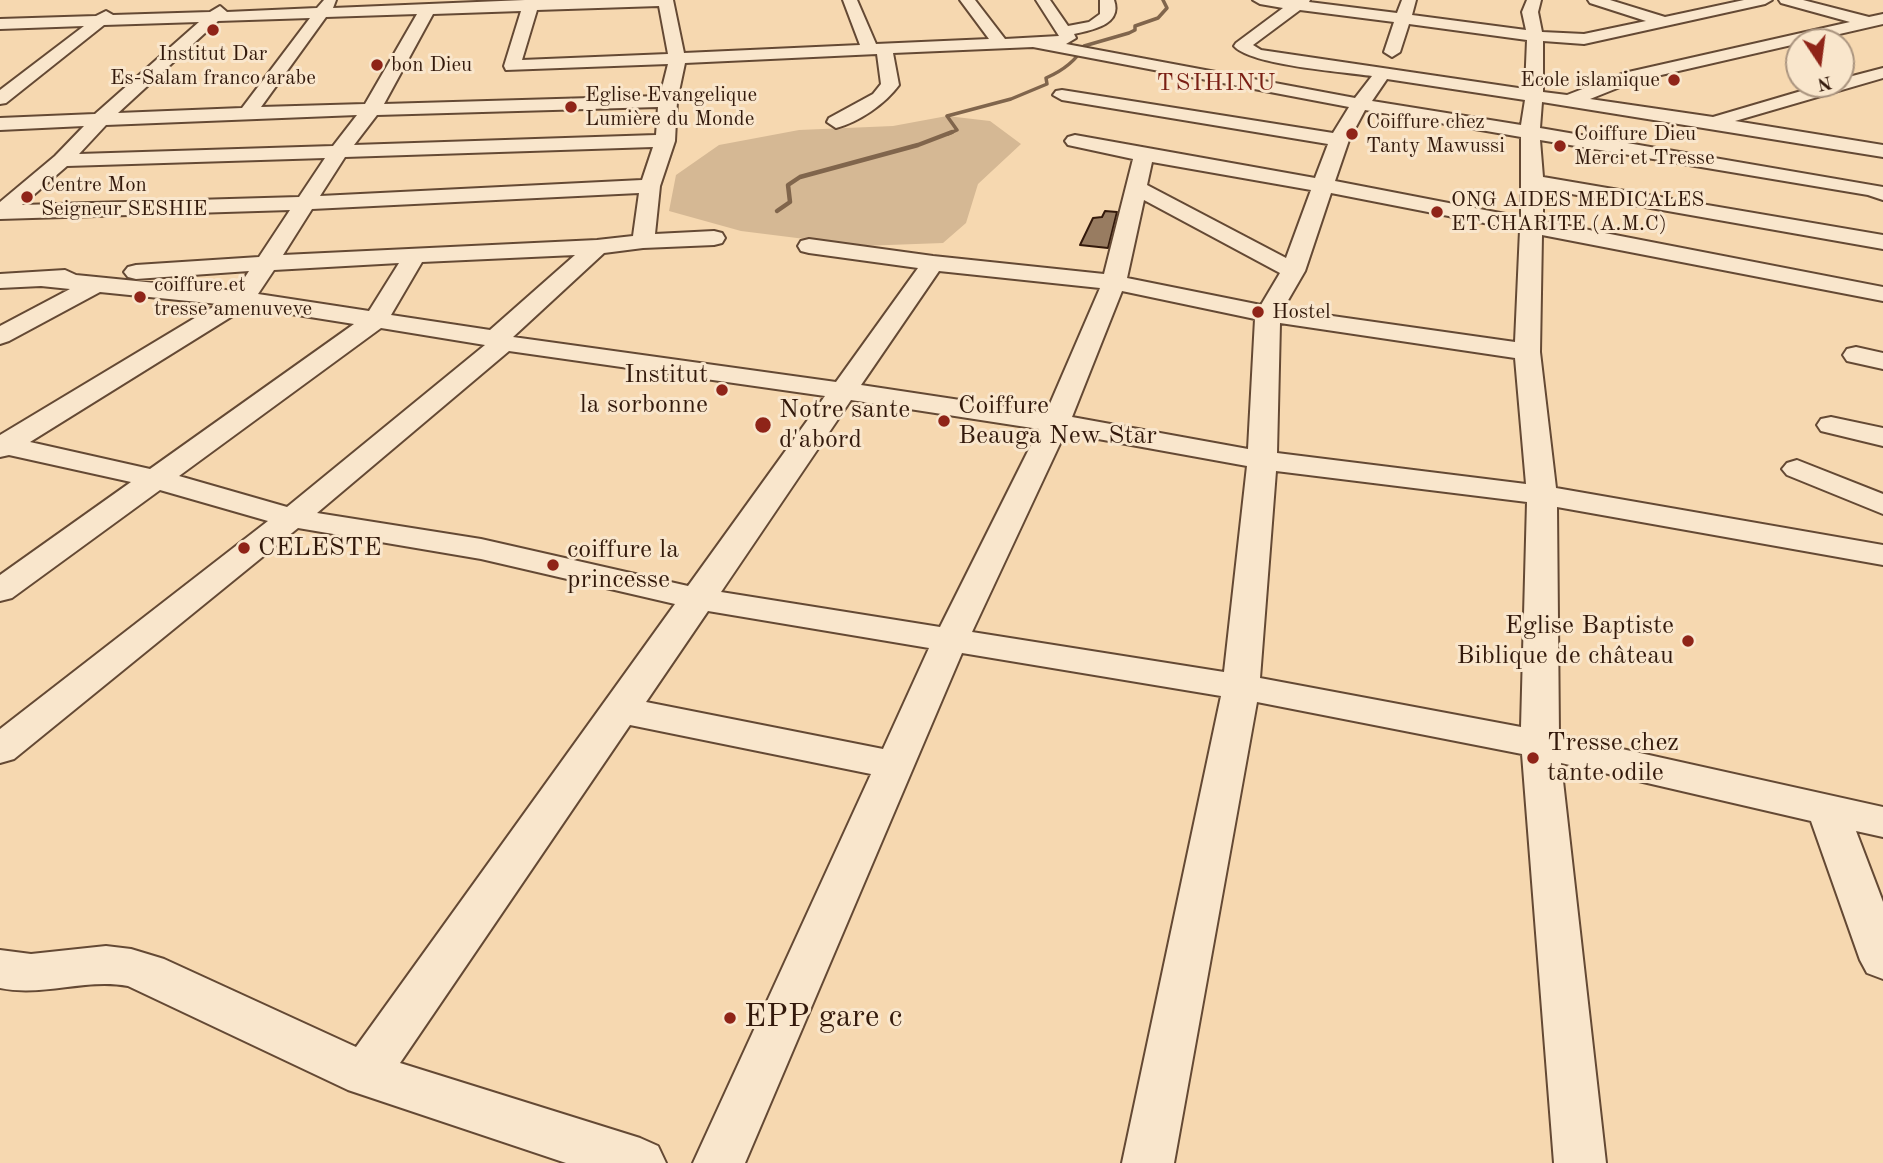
<!DOCTYPE html>
<html>
<head>
<meta charset="utf-8">
<style>
	body { margin:0 }
	#map { position:relative; width:1883px; height:1163px; overflow:hidden; background:#f6d8b0; font-family:"Old Standard TT",serif }
	canvas { display:block }
	.north { position:absolute; left:1785px; top:28px; width:70px; height:70px; box-sizing:border-box; background:#f9e6cc; border:2px solid #aa947f; border-radius:50%; rotate:167deg; font-size:19px; font-weight:700; line-height:28px; text-align:center; color:#33190b }
	.north::after { content:''; display:block; margin:auto; width:24px; height:32px; background:#8f2418; clip-path:polygon(50% 0,100% 100%,50% 72%,0 100%) }
</style>
</head>
<body>
<div id="map">
<canvas width="1883" height="1163"></canvas>
<div class="north">N</div>
</div>
<script>
const ctx = document.querySelector('canvas').getContext('2d');
ctx.lineJoin = 'round';
function fill(path, color) {
  ctx.fillStyle = color;
  ctx.fill(path, 'evenodd');
}
function strokePath(path, color, width, dash) {
  ctx.strokeStyle = color;
  ctx.lineWidth = width;
  ctx.lineCap = dash ? 'butt' : 'round';
  ctx.setLineDash(dash || []);
  ctx.stroke(path);
}
function label(font, color, halo, rows, align = 'center') {
  ctx.font = font + ' "Old Standard TT",serif';
  ctx.lineWidth = 6;
  ctx.setLineDash([]);
  ctx.textBaseline = 'middle';
  ctx.strokeStyle = halo;
  ctx.fillStyle = color;
  for (const [text, x, y, turn = 0] of rows) {
    ctx.save();
    ctx.translate(x, y);
    ctx.rotate((+turn || 0) * Math.PI / 180);
    ctx.textAlign = isNaN(turn) ? turn : align;
    if (halo) ctx.strokeText(text, 0, 0);
    ctx.fillText(text, 0, 0);
    ctx.restore();
  }
}
const green = new Path2D(`
	M947,116L990,121L1021,144L978,184L966,223L943,243L861,246L741,231L669,211L676,175L719,145L799,130L893,126Z`);
const streamFar1 = new Path2D(`
	M948,134L957,130L947,116L1011,99L1047,84L1046,78C1062,71 1076,61 1084,46L1129,33L1135,30V26L1158,18L1167,8L1163,0`);
const stream = new Path2D(`
	M777,211L790,202L788,185L800,177L918,145L952,132`);
const building = new Path2D(`
	M1105,211L1117,212L1108,248L1080,245L1093,218L1102,217Z`);
const minor = new Path2D(`
	M324,0H336L333,8L525,0H673L684,53L860,45L843,0H857L876,44L989,39L960,0H975L1005,39L1059,36L1036,0H1050L1068,26L1089,22L1100,14V0H1114C1123,25 1091,30 1074,34L1076,38L1066,44L1355,98L1372,76C1343,72 1250,65 1234,46L1236,43L1283,8L1260,4L1253,0H1310L1309,2L1397,13L1402,0H1416L1412,15L1526,30L1522,12L1527,0H1541L1538,12L1542,32L1584,34L1646,21L1590,3L1588,0H1610L1665,17L1744,0H1772L1765,4L1584,44L1543,41V92L1567,95L1624,73L1850,22L1781,3L1779,0H1803L1869,17L1883,14V24L1635,81L1590,99L1713,117L1825,84H1841V79L1883,68V78L1735,121L1883,145V157L1542,102L1540,128L1883,187V200L1868,195L1540,140L1543,177L1883,235V249L1543,189V221L1883,287V301L1542,235L1540,352L1556,488L1883,545V565L1557,507L1559,735L1883,807V837L1856,831L1883,902V979L1867,973L1860,960L1811,821L1561,763L1606,1163H1554L1522,754L1257,702L1174,1163H1122L1221,696L962,653L745,1163H693L871,774L630,725L400,1063L640,1138L658,1146L666,1163H566L348,1090L128,986C85,978 43,997 0,988V950L31,954L106,946L131,949L164,959L356,1047L675,604L481,559L298,528L14,759L0,763V729L268,521L160,490L12,598L0,601V575L131,482L9,455L0,457V435L218,304L100,292L9,341L0,344V326L70,289L41,286L0,288V274L65,270L76,275L236,291L249,271L136,279L128,277L124,272L128,267L136,265L259,257L290,210L0,219V202L55,156L84,126L0,130V118L95,114L199,22L104,25L6,103L0,104V90L84,26L0,29V19L96,16L106,11L113,15L210,12L220,6L227,12L317,8ZM659,6L668,54L522,60L537,10ZM1300,10L1394,22L1384,52L1392,57L1400,52L1409,24L1527,40L1525,89L1261,50L1253,45ZM521,11L504,66L506,70L668,64L660,96L384,104L433,14ZM417,14L365,104L261,107L326,17ZM310,18L242,108L118,113L218,21ZM1033,47L1349,107L1333,133L1062,90L1056,91L1053,95L1062,100L1328,144L1315,178L1075,135L1068,137L1065,141L1068,145L1133,159L1104,274L933,256L809,239L801,241L798,246L801,251L809,253L918,268L836,382L513,337L604,253L643,248L714,245L722,243L725,238L722,233L714,231L655,234L660,186L675,141L677,101L685,63L877,54L881,84L873,94L829,118L827,122L836,128C859,122 885,104 899,85L893,53ZM1387,79L1525,100L1521,125L1372,101ZM658,107L656,135L354,145L377,115ZM1365,110L1521,137V217L1335,181L1349,140ZM357,115L333,146L79,154L106,125ZM653,147L642,180L320,196L345,157ZM325,158L299,197L22,205L67,166ZM1152,162L1311,190L1286,258L1147,185ZM639,193L633,236L597,240L283,255L312,209ZM1331,193L1520,230L1515,342L1283,309L1305,271ZM1144,200L1280,273L1261,305L1127,278ZM575,255L490,330L391,315L422,262ZM399,263L369,311L258,294L274,270ZM939,271L1100,288L1046,413L861,385ZM1122,291L1255,319L1248,449L1072,417ZM247,307L354,324L150,469L30,442ZM1280,323L1515,358L1526,484L1277,453ZM381,328L485,345L287,507L179,476ZM509,351L825,396L688,586L481,539L317,513ZM851,400L1039,429L940,627L721,592ZM1065,433L1247,466L1224,672L972,632ZM1276,471L1527,502L1521,727L1260,678ZM708,611L929,648L883,749L646,702Z
	M1856,347L1883,353V369L1847,361L1843,355L1847,349Z
	M1831,417L1883,428V446L1821,431L1817,425L1821,419Z
	M1797,460L1883,494V514L1787,475L1782,469L1787,463Z`);
const markers = [
	[213,30,7,"#8f2418"],
	[377,65,7,"#8f2418"],
	[1674,80,7,"#8f2418"],
	[571,107,7,"#8f2418"],
	[1352,134,7,"#8f2418"],
	[1560,146,7,"#8f2418"],
	[27,197,7,"#8f2418"],
	[1437,212,7,"#8f2418"],
	[140,297,7,"#8f2418"],
	[1258,312,7,"#8f2418"],
	[722,390,7,"#8f2418"],
	[944,421,7,"#8f2418"],
	[763,425,9,"#8f2418"],
	[244,548,7,"#8f2418"],
	[553,565,7,"#8f2418"],
	[1688,641,7,"#8f2418"],
	[1533,758,7,"#8f2418"],
	[730,1018,7,"#8f2418"]
];
const farPoinames = [
	["Institut Dar",213,54,"center"],
	["Es-Salam franco arabe",213,78,"center"],
	["bon Dieu",391,65],
	["Ecole islamique",1660,80,"right"],
	["Eglise Evangelique",585,95],
	["Lumière du Monde",585,119],
	["Coiffure chez",1366,122],
	["Tanty Mawussi",1366,146],
	["Coiffure Dieu",1574,134],
	["Merci et Tresse",1574,158],
	["Centre Mon",41,185],
	["Seigneur SESHIE",41,209],
	["ONG AIDES MEDICALES",1451,200],
	["ET CHARITE (A.M.C)",1451,224],
	["coiffure et",154,285],
	["tresse amenuveve",154,309],
	["Hostel",1272,312]
];
const farQuarternames = [
	["TSIHINU",1217,84]
];
const poiNames = [
	["Institut",708,375,"right"],
	["la sorbonne",708,405,"right"],
	["Coiffure",958,406],
	["Beauga New Star",958,436],
	["Notre sante",779,410],
	["d'abord",779,440],
	["CELESTE",258,548],
	["coiffure la",567,550],
	["princesse",567,580],
	["Eglise Baptiste",1674,626,"right"],
	["Biblique de château",1674,656,"right"],
	["Tresse chez",1547,743],
	["tante odile",1547,773]
];
const nearPoinames = [
	["EPP gare c",744,1018]
];
fill(green, '#d5b894');
strokePath(streamFar1, '#80654c', 3.5);
strokePath(stream, '#80654c', 4.5);
fill(building, '#987c61');
strokePath(building, '#33190b', 2);
strokePath(minor, '#644934', 4);
fill(minor, '#f9e6cc');
for (const [x, y, r, color] of markers) {
  const dot = new Path2D();
  dot.arc(x, y, r, 0, 2 * Math.PI);
  ctx.fillStyle = color;
  ctx.fill(dot);
  strokePath(dot, '#f9e6cc', 2.5);
}
label('21px', '#33190b', '#f9e6cc', farPoinames, 'left');
ctx.letterSpacing = '2px';
label('24px', '#7a1f14', '#f9e6cc', farQuarternames);
ctx.letterSpacing = '0px';
label('26px', '#33190b', '#f9e6cc', poiNames, 'left');
label('32px', '#33190b', '#f9e6cc', nearPoinames, 'left');
</script>
</body>
</html>
